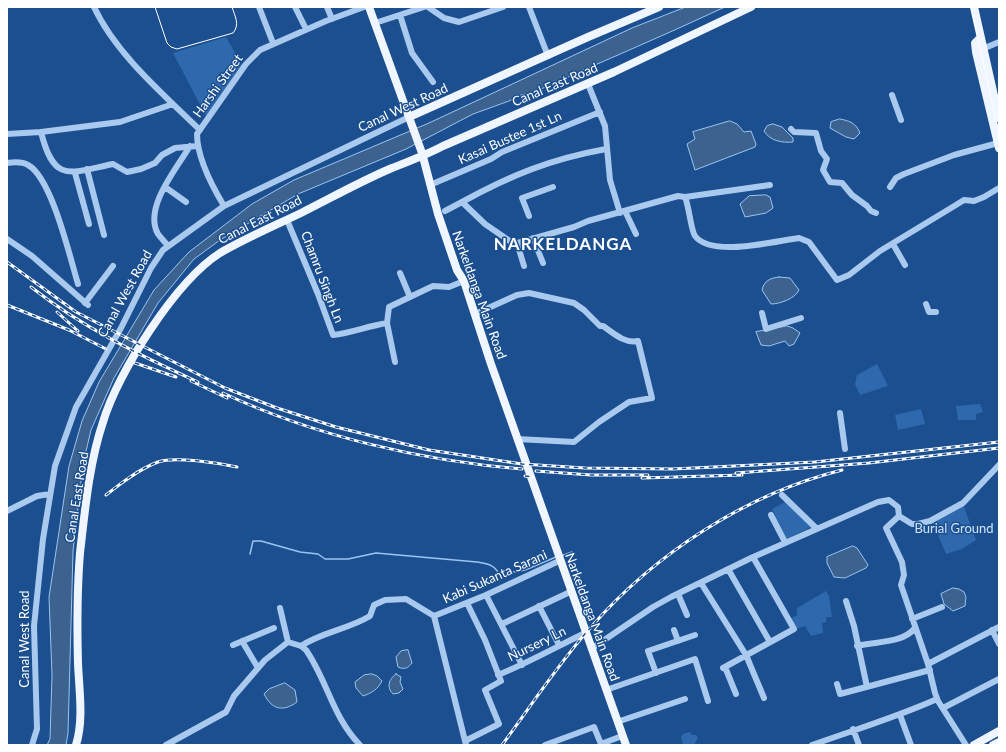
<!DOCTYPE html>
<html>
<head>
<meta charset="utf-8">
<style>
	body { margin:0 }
	#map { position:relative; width:1006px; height:752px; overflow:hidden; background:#1b4f8f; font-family:Lato,sans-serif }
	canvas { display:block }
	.frame { position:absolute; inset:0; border:8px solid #fff; pointer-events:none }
</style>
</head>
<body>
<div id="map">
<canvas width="1006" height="752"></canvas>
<div class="frame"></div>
</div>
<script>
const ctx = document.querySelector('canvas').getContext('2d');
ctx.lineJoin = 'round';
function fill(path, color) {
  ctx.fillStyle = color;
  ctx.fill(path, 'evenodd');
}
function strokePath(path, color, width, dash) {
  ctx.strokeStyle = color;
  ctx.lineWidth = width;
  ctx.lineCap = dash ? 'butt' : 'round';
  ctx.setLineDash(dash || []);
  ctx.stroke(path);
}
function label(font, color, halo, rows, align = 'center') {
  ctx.font = font + ' Lato,sans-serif';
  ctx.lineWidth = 3;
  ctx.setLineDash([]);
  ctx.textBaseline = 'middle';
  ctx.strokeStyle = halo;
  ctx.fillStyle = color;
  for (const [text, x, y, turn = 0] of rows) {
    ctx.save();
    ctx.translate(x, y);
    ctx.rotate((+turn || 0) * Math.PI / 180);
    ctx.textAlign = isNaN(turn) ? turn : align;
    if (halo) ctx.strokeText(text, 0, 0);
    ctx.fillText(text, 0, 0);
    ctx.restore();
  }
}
const green = new Path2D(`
	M226,37L242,65L206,116L173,53Z
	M877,364L888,386L860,395L855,384L857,375Z
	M980,404L983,412L976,414V420H958L956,406Z
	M921,409L925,424L898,430L895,415Z
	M787,501L813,526L787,539L772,509Z
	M963,504L976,540L962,549L946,554L932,521Z
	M826,591L829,596L832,617H826V622L822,623L823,633L811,636L805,626L796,629L790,619L797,615V608Z
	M690,732L692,735H696L698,738L694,745H683L681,737L683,734Z`);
const water = new Path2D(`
	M686,7H725C661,37 596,64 532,93L521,95L509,101L473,114L406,149L298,194L220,240L194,259L158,303L114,378L91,430L83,464L73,551L68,733L66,745H47L50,739L52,675L49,597L69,466L82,421L99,382L154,290L189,252L252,204L294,180L429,123L632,28Z
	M840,119C850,121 856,123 860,133L854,139L846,137L830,128L831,122Z
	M730,121L737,124L744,132L751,131L756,144L755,147L695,170L687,144L695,139L693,132Z
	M773,124L782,127L793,138V142C782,143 770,141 764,131L767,126Z
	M766,195L770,197L773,208L766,213L745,217L740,204L749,196Z
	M779,277L790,278L799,290C795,299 779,304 771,304L762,290C764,281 770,278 779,277Z
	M787,326L793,328L800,333L794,344L789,346L785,341L769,346L761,345L756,332Z
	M853,546L857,548L868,565L866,568L845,578L834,577L827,563V557Z
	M953,588L959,589L964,592L966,597L965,606L953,611L944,604L941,594Z
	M408,650L412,663C408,668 405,670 398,667L396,657L401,651Z
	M372,674L377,676L382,681C378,689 372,693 363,696L356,688L355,682L364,675Z
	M396,674L401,677L400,682L403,689L399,693L393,694C386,687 389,679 396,674Z
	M285,683L295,690L297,702C283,712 272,710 264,694L269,689Z`);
const stream = new Path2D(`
	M250,554L253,541H261L300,552L318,554L325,559H348L376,553L477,562C489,564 496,565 500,577H504L508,573L525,570L556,557
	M561,556L572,552`);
const minor = new Path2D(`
	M94,7C116,54 163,94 200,130
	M259,7L273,43
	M295,7L306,29
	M327,7L332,19
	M428,7L444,18L459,22L503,7
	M529,7L548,56
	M400,15L412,53L433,82
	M375,23L424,7
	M980,50L999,42
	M588,84L605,126L610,180L620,213
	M892,95L901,120
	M791,129L794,132L816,133L821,151L827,159L823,170L830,182L842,183L852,195L867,206L871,211L876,213
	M41,132L120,122L173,104
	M7,134L41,132C54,184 70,173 113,164L127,172L141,169L155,163L162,155L175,148L197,146
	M7,163C14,162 23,162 28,165C52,178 70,258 78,284
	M87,169L104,235
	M75,173L89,224
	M430,185L491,159L502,152L600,112
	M165,187L186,202
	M890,187L896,178L904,174L954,155L998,143
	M685,197L770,185
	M462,202C511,175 551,159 606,149
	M224,206C212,186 197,158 197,134L246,64L260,50L326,21L364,7
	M445,211L462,202L485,224L514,244L574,227L588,221L678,196L685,197C689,206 691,231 695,236C712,258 775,241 799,238L809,242L837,280L849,275L880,251L951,208L964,200L974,201L984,197L999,188
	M625,211L636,234
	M529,216L522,198L553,187
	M287,220L318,294L333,335C351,333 368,326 387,323
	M533,238L543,263
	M7,239L32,256L88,305
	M517,243L524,266
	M893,244L905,265
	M168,246C165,242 161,238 158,234C143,208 177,168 190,146
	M400,273L410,297
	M85,303L113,266
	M926,304L929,312H936
	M762,313L766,329L801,318
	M475,314L517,295L529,293L574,303L584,310L600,326H603C613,333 625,344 638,341L652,398L629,402L599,422L574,442L517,439
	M395,362L387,323L389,307L433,286L449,287L464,281
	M840,413L845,449
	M782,495L816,528
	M7,511L37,496L50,494
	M771,515L785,542
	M899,516L912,524H918L930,521L963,503L999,465
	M728,569L770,642
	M701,583L746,655L764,698
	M678,594L687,615
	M486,595L522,665
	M846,601L854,626L867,687
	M539,606L559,645
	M280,608L288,642
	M434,616L466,745
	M912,619L942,607
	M502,624L570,592
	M674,630L678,641
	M992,630L999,644
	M242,641L258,668
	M233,645L274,628
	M301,646C322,632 349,629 370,616L374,605L385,600L406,599L434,616L486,595L559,561
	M857,646C876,641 902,644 915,628
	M591,649L653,607L671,597L751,558L878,502L889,500L898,507L899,516L886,528L902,562L904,575L901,585L928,664L935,693L938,701L966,745
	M928,664L999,627
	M725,667L736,694
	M723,668L794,629L753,557
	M656,673L648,651L695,635
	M498,675C528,663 556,647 585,633
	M837,684L840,694L930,670
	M606,690L695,659L708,701
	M943,708L999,679
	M900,715L911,745
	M617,722L685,699
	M853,729L859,745
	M465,741L499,724L485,690L501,681L485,640L467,603
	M32,745L37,729L34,626L43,539L55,466L76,407L121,328L151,268L163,250L224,206L409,117
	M166,745L226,712L234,696L265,660L288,642L301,646L306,650C327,680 333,718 360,745
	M545,745L594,727L601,744L622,736
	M812,745C854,730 897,717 937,699`);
const major = new Path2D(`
	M369,7L422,153L438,214L457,270L464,281L491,364L626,745
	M974,7L999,118
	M980,38L975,43L976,52L999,148
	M409,117L588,37L659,7
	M76,745C84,720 79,689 78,663C77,626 77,590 80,553C85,510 89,464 103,422C118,372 176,281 220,253C246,238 274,226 301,213C331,198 361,181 392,168C410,161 426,155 443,146L614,72L751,7
	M974,745L999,731
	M993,745L999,742`);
const tram = new Path2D(`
	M155,7L167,43L171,47L177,49L233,33C240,25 235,16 232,7
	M971,7L999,133`);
const rail = new Path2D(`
	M7,262L76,312L225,388L277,408L336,427L429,450L522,464L585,468L673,469L815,462L999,442
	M31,287C82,327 139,355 198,382
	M7,305L69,330L106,349
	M57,312L78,331
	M135,363L176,377
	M191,381L227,398
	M223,393C314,436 423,461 522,469
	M536,471L591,475H648
	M736,473L869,463L999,448
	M525,476L533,477
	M642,478L742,475
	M106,495C121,483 139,469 158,462C175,456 218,463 237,467
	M502,745C531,706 558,664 591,627C656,553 746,494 842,470`);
const streetNames = [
	["Canal East Road",555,85,-23],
	["Harshi Street",218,86,-54],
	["Canal West Road",403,108,-25],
	["Kasai Bustee 1st Ln",510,138,-24],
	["Canal East Road",260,220,-27],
	["Chamru Singh Ln",322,277,69],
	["Canal West Road",125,294,-61],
	["Narkeldanga Main Road",479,295,70],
	["Canal East Road",77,497,-81],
	["Kabi Sukanta Sarani",495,577,-24],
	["Narkeldanga Main Road",592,617,70],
	["Canal West Road",25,639,-90],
	["Nursery Ln",537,644,-26]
];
const parkNames = [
	["Burial Ground",954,529]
];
const districtNames = [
	["NARKELDANGA",563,245]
];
fill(green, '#2e69ad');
fill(water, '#3c6290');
strokePath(water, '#9cc4f0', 1);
strokePath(stream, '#9cc4f0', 1.5);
strokePath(minor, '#a9c9ee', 6);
strokePath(major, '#f0f6ff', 8);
strokePath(tram, '#fff', 1);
strokePath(rail, '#fff', 3);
strokePath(rail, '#1b4f8f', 1.5, [4.5]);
label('13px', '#fff', '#1b4f8f', streetNames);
label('13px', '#cfe3fa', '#1b4f8f', parkNames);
ctx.letterSpacing = '1px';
label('bold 17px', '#fff', '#1b4f8f', districtNames);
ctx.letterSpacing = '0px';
</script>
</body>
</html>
